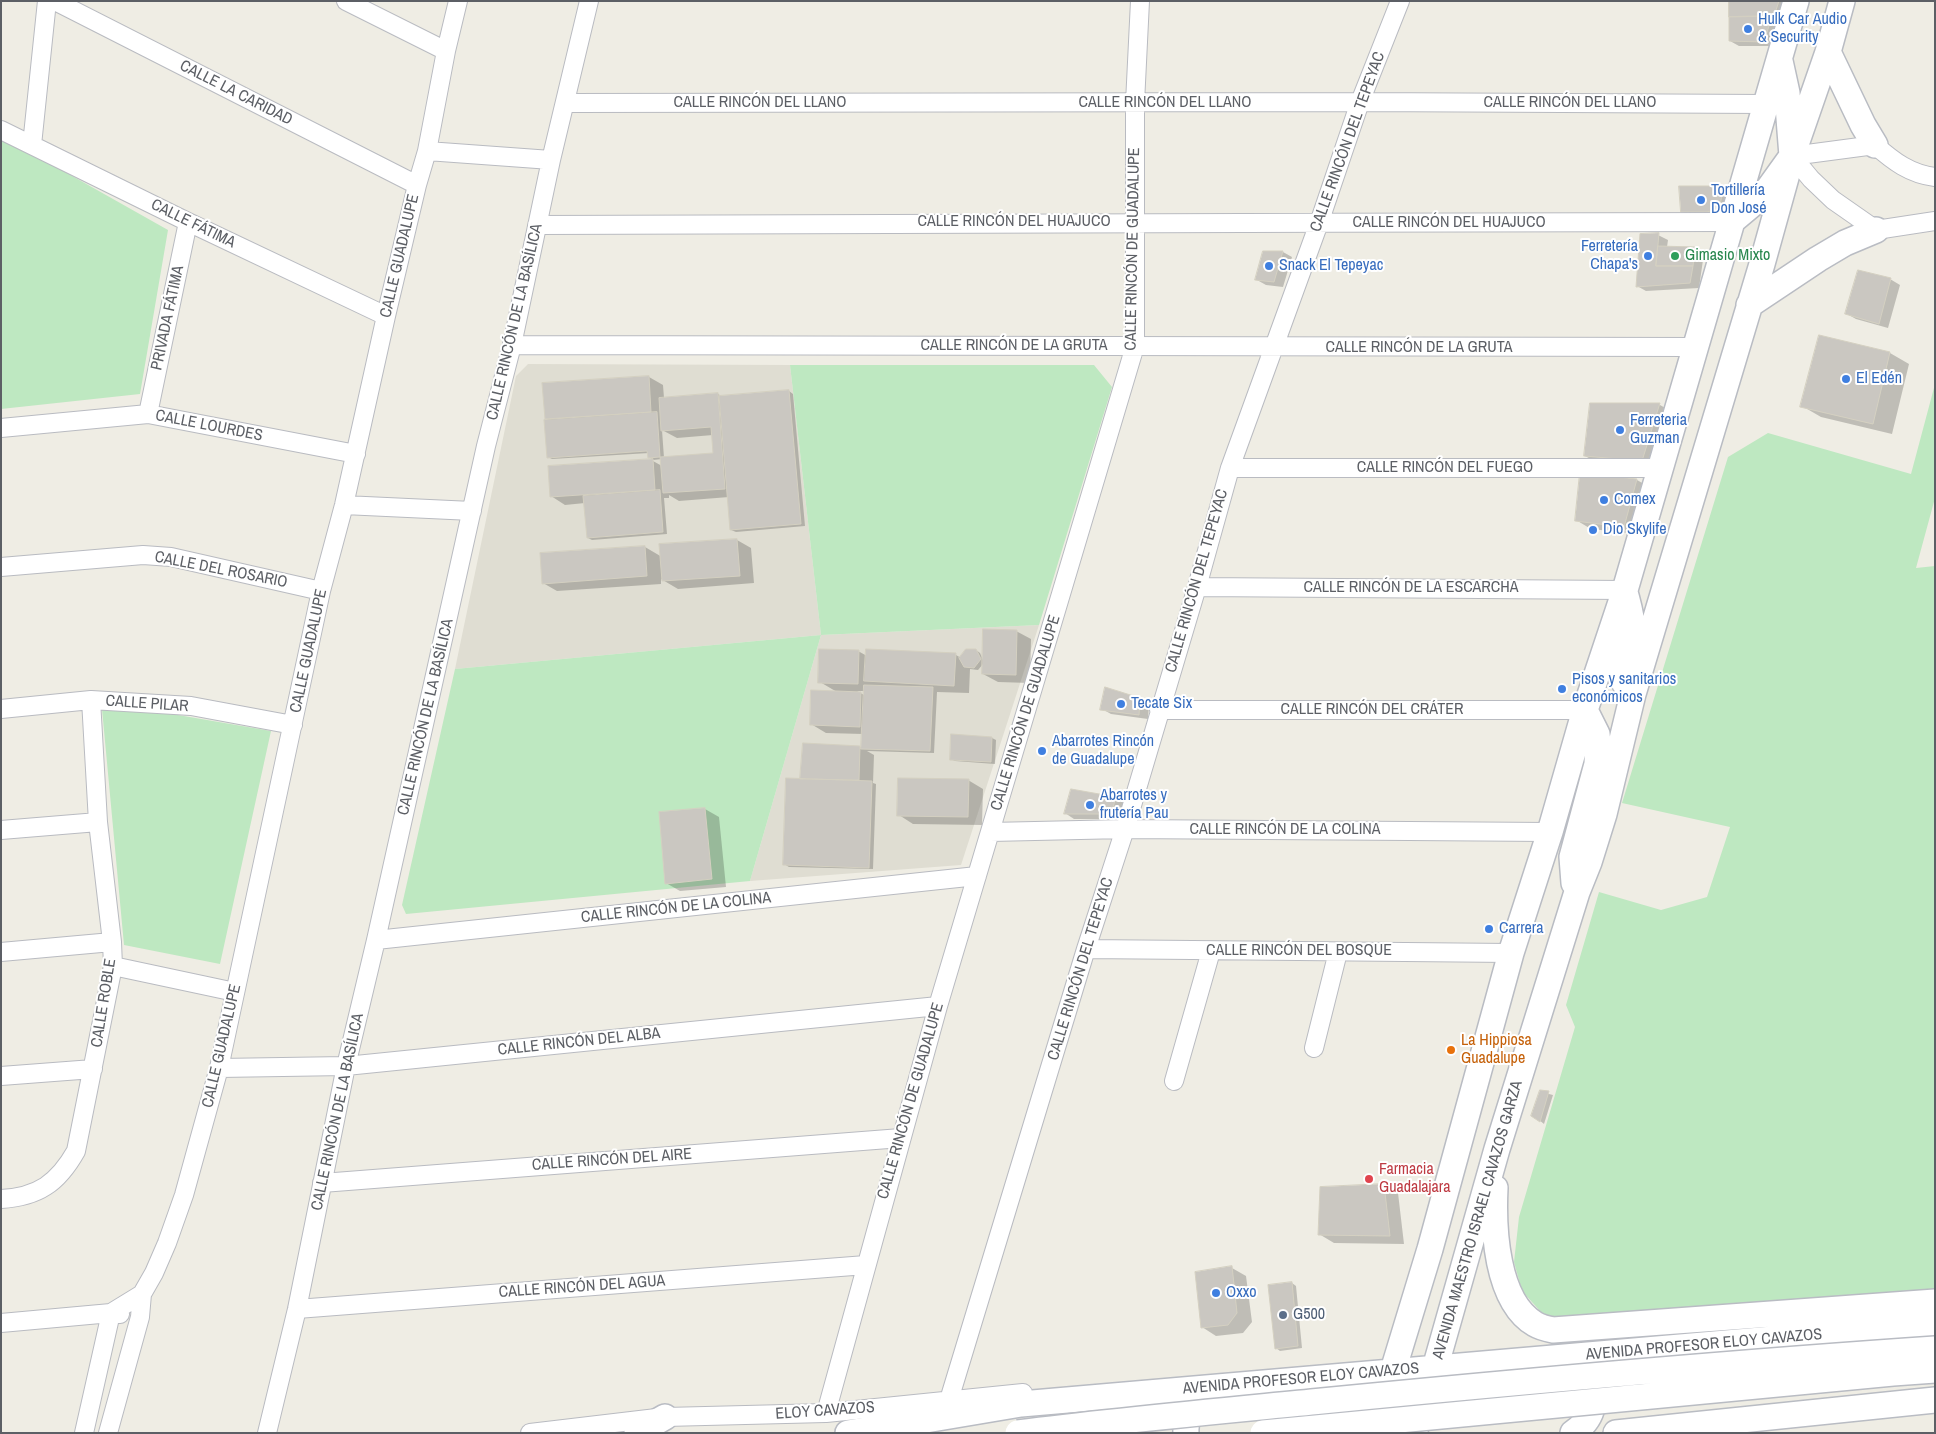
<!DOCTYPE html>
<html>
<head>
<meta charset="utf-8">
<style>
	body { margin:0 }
	#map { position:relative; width:1936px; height:1434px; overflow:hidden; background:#efede4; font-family:"Archivo Narrow",sans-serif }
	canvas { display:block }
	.frame { position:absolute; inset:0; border:2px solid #5c5f65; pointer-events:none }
</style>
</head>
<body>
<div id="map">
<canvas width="1936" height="1434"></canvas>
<div class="frame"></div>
</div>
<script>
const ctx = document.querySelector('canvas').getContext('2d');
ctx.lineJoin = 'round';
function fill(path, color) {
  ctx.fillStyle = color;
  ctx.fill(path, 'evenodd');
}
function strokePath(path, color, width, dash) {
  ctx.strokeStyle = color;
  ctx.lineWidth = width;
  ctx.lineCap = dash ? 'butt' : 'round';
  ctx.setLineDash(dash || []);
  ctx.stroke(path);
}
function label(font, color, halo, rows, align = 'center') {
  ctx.font = font + ' "Archivo Narrow",sans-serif';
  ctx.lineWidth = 4;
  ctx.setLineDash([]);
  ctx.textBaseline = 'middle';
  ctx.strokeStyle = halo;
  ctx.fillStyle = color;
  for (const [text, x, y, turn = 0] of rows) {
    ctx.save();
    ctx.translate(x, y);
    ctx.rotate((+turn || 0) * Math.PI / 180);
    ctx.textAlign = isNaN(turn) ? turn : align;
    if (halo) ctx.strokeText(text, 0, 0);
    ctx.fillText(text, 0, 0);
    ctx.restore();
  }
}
const education = new Path2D(`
	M528,364L790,365L821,635L1039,625L961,865L750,881L821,635L455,669L516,376Z`);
const green = new Path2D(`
	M1,139L19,146L168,230L140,394L1,409Z
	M790,365H1094L1112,387L1039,625L821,635L750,881L406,914L402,905L455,669L821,635Z
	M1935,384V498L1916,568L1935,566V1289L1557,1320L1541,1312L1522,1291L1514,1262L1519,1217L1575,1027L1566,1005L1599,892L1661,910L1707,897L1730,827L1622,803L1728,457L1768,433L1911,474Z
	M102,709L149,710L271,731L220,964L124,945Z`);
const shadow = new Path2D(`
	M1730,1H1785L1773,46H1739L1730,41Z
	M1720,188L1729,193L1724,215L1692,217L1682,211Z
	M1658,235L1668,240L1667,247L1695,248L1704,253L1699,288L1646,291L1637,286Z
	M1264,252H1283L1292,257L1283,287L1266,285L1257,280Z
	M1890,279L1900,285L1888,328L1856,319L1847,314Z
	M1890,353L1909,364L1892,434L1821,417L1802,406Z
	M649,377L663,385L664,398L718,394L723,397L789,391L793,394L805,526L736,532L731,530L729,497L679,501L669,495V498H664L667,534L592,540L588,538L585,503L565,505L551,496L653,461L662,466V459L653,460L649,457V453L552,459L548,457L549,421L546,419ZM662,430L677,438L713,435L714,455L664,458Z
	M1591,405H1660L1674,413L1657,469L1600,464L1585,456Z
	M1581,475L1637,480L1651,488L1638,534L1591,529L1576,520Z
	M737,540L751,548L754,583L678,589L661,579V584L557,591L543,583L645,547L662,557Z
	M1016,631L1031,639L1030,683L998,682L983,674V664L978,670L970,669L969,693L937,692L934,753L867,751L874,755L873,783L876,784L873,869L789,867L784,864L802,780L860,747L862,748L863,734L826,733L811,724L837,692L820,682L858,651L867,656L956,655L961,658L976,650L980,653L983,660ZM857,691H864V695Z
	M1140,700L1149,705L1148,719L1111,714L1102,709Z
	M952,736L992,738L996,740L995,764L955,761L951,759Z
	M968,780L983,789L982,825L913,824L899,815Z
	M1115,798L1124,803L1120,819H1074L1065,813Z
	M705,809L719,817L726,887L680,891L666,883Z
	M1541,1092L1553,1095L1544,1124L1533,1115Z
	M1384,1185L1398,1193L1404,1244L1334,1243L1319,1234Z
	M1232,1268L1246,1276L1252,1322L1243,1333L1216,1336L1202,1327Z
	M1292,1283L1296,1286L1302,1348L1280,1351L1276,1348Z`);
const building = new Path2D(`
	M1729,1H1779L1774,16L1729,17Z
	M1772,16L1764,42L1729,41V17Z
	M1679,186H1720L1722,195L1720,205L1714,210L1707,212H1681Z
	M1659,233L1656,266H1693L1690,283L1636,287L1640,234Z
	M1658,246L1695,247L1693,266H1656Z
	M1263,251H1283L1274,282L1255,280Z
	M1858,270L1891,278L1879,324L1845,314Z
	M1819,335L1890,352L1873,424L1800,407Z
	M649,376L651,412L545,419L542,383Z
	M789,390L801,524L730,530L719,396Z
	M718,393L725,489L663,493L660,457L713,453L711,427L661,431L659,398Z
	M1590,403H1660L1642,461L1584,456Z
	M657,412L660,457L648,458L647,451L547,458L544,420Z
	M653,459L655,490L550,497L548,466Z
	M1580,473L1637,479L1624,527L1575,521Z
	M660,490L663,532L587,538L583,496Z
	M737,539L740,576L662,581L659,544Z
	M645,546L647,576L542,584L540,553Z
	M983,629L1017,630L1016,675L982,674Z
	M819,649L859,650L858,684L818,683Z
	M866,649L956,653L954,686L864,681Z
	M966,649H976L981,659L974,668L964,667L959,658Z
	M864,685L933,687L930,751L861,749Z
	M1105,687L1140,698L1139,715L1100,710Z
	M811,690L861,692L860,727L810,725Z
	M951,734L992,737L991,762L950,760Z
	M803,743L860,746L859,780L800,779Z
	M786,778L872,781L869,868L783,865Z
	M898,778L969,779L968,817L897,816Z
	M1071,789L1116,797L1111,814H1064Z
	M705,808L712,879L665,884L659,812Z
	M1540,1090L1549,1091L1540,1122L1531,1116Z
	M1384,1184L1390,1236L1318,1235L1320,1187Z
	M1232,1266L1237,1313L1228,1325L1201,1328L1195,1272Z
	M1292,1282L1298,1346L1275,1349L1268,1285Z`);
const street = new Path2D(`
	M55,1L417,185
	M346,1L446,51
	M565,103L1360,102L1766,104
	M1,130L188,222L386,316
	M32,145L47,1
	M427,151L551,160
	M1792,156L1811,179L1833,200L1876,230L1935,221
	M1792,156L1875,145C1893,161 1910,174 1935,177
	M537,225C935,223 1333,223 1731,222
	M512,345C907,345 1302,348 1696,347
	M148,414L188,222
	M1,428L148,414L356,454
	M1230,468H1661
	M344,505L472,511
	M1,567L143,555L171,557L321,591
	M1197,587L1625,590
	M1,709L91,700L191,706L293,725
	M1159,710H1585
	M1,830L98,822
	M990,832L1125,829L1550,832
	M376,940L977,876
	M1086,949L1511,953
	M1,952L112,942
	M113,966L235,992
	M1314,1048L1338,952
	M219,1068L346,1066L938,1006
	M1,1076L93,1069
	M1174,1081L1211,951
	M322,1183L901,1138
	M1,1199C38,1197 58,1183 76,1151L113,966L112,942L98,822L91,700
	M297,1309L866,1265
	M1,1323L111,1313L120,1314
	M949,1400L1086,949L1125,829L1197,587L1230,468L1319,223L1360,102L1400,1
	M826,1413L938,1006L1135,346V103L1140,1
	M84,1433L111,1313L142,1294
	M108,1433L140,1317L142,1294L154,1273L167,1243L184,1195L219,1068L321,591L344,505L386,316L417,185L427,151L446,51L458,1
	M267,1433L297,1309L346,1066L376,940L486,446L512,345L551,160L589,1
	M530,1433L665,1417L826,1413L1023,1393`);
const secondary = new Path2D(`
	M1828,52L1863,125L1875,145
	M1731,222L1756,201L1769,188L1792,156L1787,93L1780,61
	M1749,305L1818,259L1845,243L1876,230
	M1625,592C1628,604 1633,619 1632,631C1628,657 1610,672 1633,694
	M1574,883L1572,857L1597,764L1598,743L1597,734L1585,710
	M1495,1188C1493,1228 1496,1301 1535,1324C1540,1327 1548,1329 1553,1330L1935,1302
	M637,1433L665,1417
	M848,1433L1021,1404L1935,1325
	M1186,1433C1185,1418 1191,1408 1200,1397
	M1374,1433L1430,1249L1511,953L1550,832L1585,710L1625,590L1796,1
	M1414,1433L1435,1368L1497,1149L1577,892L1589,862L1604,814L1633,694L1762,264L1792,156L1828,52L1842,1
	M1573,1433C1593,1419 1597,1403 1589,1381
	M1616,1433L1935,1400`);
const secondaryBridge = new Path2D(`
	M1018,1433C1119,1420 1220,1411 1322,1401C1526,1381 1730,1363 1935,1349
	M1263,1433L1893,1373L1935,1370`);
const markers = [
	[1748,29,5,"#3f7fe0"],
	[1701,200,5,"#3f7fe0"],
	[1648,256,5,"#3f7fe0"],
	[1675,256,5,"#2e9e5b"],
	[1269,266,5,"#3f7fe0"],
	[1846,379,5,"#3f7fe0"],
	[1620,430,5,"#3f7fe0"],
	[1604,500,5,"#3f7fe0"],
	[1593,530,5,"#3f7fe0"],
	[1562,689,5,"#3f7fe0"],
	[1121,704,5,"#3f7fe0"],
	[1042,751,5,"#3f7fe0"],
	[1090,805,5,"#3f7fe0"],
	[1489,929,5,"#3f7fe0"],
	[1451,1050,5,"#e8710a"],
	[1369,1179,5,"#e0444e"],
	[1216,1293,5,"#3f7fe0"],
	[1283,1315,5,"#5c6f8a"]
];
const shopNames = [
	["Hulk Car Audio",1758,20],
	["& Security",1758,38],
	["Tortillería",1711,191],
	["Don José",1711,209],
	["Ferretería",1638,247,"right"],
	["Chapa's",1638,265,"right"],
	["Snack El Tepeyac",1279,266],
	["El Edén",1856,379],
	["Ferreteria",1630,421],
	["Guzman",1630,439],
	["Comex",1614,500],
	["Dio Skylife",1603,530],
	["Pisos y sanitarios",1572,680],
	["económicos",1572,698],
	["Tecate Six",1131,704],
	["Abarrotes Rincón",1052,742],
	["de Guadalupe",1052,760],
	["Abarrotes y",1100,796],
	["frutería Pau",1100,814],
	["Carrera",1499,929],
	["Oxxo",1226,1293]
];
const streetNames = [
	["CALLE LA CARIDAD",236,93,27],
	["CALLE RINCÓN DEL LLANO",760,103],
	["CALLE RINCÓN DEL LLANO",1165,103],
	["CALLE RINCÓN DEL LLANO",1570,103],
	["CALLE RINCÓN DEL TEPEYAC",1348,142,-70],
	["CALLE RINCÓN DEL HUAJUCO",1014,222],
	["CALLE RINCÓN DEL HUAJUCO",1449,223],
	["CALLE FÁTIMA",193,224,26],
	["CALLE RINCÓN DE GUADALUPE",1133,249,-89],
	["CALLE GUADALUPE",400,256,-77],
	["PRIVADA FÁTIMA",168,318,-78],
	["CALLE RINCÓN DE LA BASÍLICA",515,322,-77],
	["CALLE RINCÓN DE LA GRUTA",1014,346],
	["CALLE RINCÓN DE LA GRUTA",1419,348],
	["CALLE LOURDES",209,426,11],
	["CALLE RINCÓN DEL FUEGO",1445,468],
	["CALLE DEL ROSARIO",221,570,11],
	["CALLE RINCÓN DEL TEPEYAC",1197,581,-74],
	["CALLE RINCÓN DE LA ESCARCHA",1411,588],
	["CALLE GUADALUPE",309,651,-78],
	["CALLE PILAR",147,704,4],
	["CALLE RINCÓN DEL CRÁTER",1372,710],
	["CALLE RINCÓN DE GUADALUPE",1026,713,-73],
	["CALLE RINCÓN DE LA BASÍLICA",426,717,-77],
	["CALLE RINCÓN DE LA COLINA",1285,830],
	["CALLE RINCÓN DE LA COLINA",676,908,-6],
	["CALLE RINCÓN DEL BOSQUE",1299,951],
	["CALLE RINCÓN DEL TEPEYAC",1081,969,-73],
	["CALLE ROBLE",104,1003,-81],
	["CALLE RINCÓN DEL ALBA",579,1042,-6],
	["CALLE GUADALUPE",222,1046,-77],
	["CALLE RINCÓN DE GUADALUPE",911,1101,-74],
	["CALLE RINCÓN DE LA BASÍLICA",338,1112,-78],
	["CALLE RINCÓN DEL AIRE",612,1160,-4],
	["AVENIDA MAESTRO ISRAEL CAVAZOS GARZA",1478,1220,-74],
	["CALLE RINCÓN DEL AGUA",582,1287,-4],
	["AVENIDA PROFESOR ELOY CAVAZOS",1704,1345,-5],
	["AVENIDA PROFESOR ELOY CAVAZOS",1301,1379,-5],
	["ELOY CAVAZOS",825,1411,-4]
];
const leisureNames = [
	["Gimasio Mixto",1685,256]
];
const foodNames = [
	["La Hippiosa",1461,1041],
	["Guadalupe",1461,1059]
];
const healthNames = [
	["Farmacia",1379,1170],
	["Guadalajara",1379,1188]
];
const serviceNames = [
	["G500",1293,1315]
];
fill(education, '#dfddd2');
fill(green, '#bee8c1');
fill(shadow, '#0003');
fill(building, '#cac7c1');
strokePath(building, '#d4d0c1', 1);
strokePath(street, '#b9bbc1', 20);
strokePath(secondary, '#b9bcc3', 28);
strokePath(street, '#fff', 18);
strokePath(secondary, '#fff', 25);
strokePath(secondaryBridge, '#b9bcc3', 28, []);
strokePath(secondaryBridge, '#fff', 25);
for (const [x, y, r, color] of markers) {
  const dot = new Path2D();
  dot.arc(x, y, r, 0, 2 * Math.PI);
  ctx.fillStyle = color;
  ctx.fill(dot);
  strokePath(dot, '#fff', 2);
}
label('16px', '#366cbe', '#fff', shopNames, 'left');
label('16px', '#5c5f65', '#fff', streetNames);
label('16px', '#27864d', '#fff', leisureNames, 'left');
label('16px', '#c56008', '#fff', foodNames, 'left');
label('16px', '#be3a42', '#fff', healthNames, 'left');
label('16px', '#4e5e75', '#fff', serviceNames, 'left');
</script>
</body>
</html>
